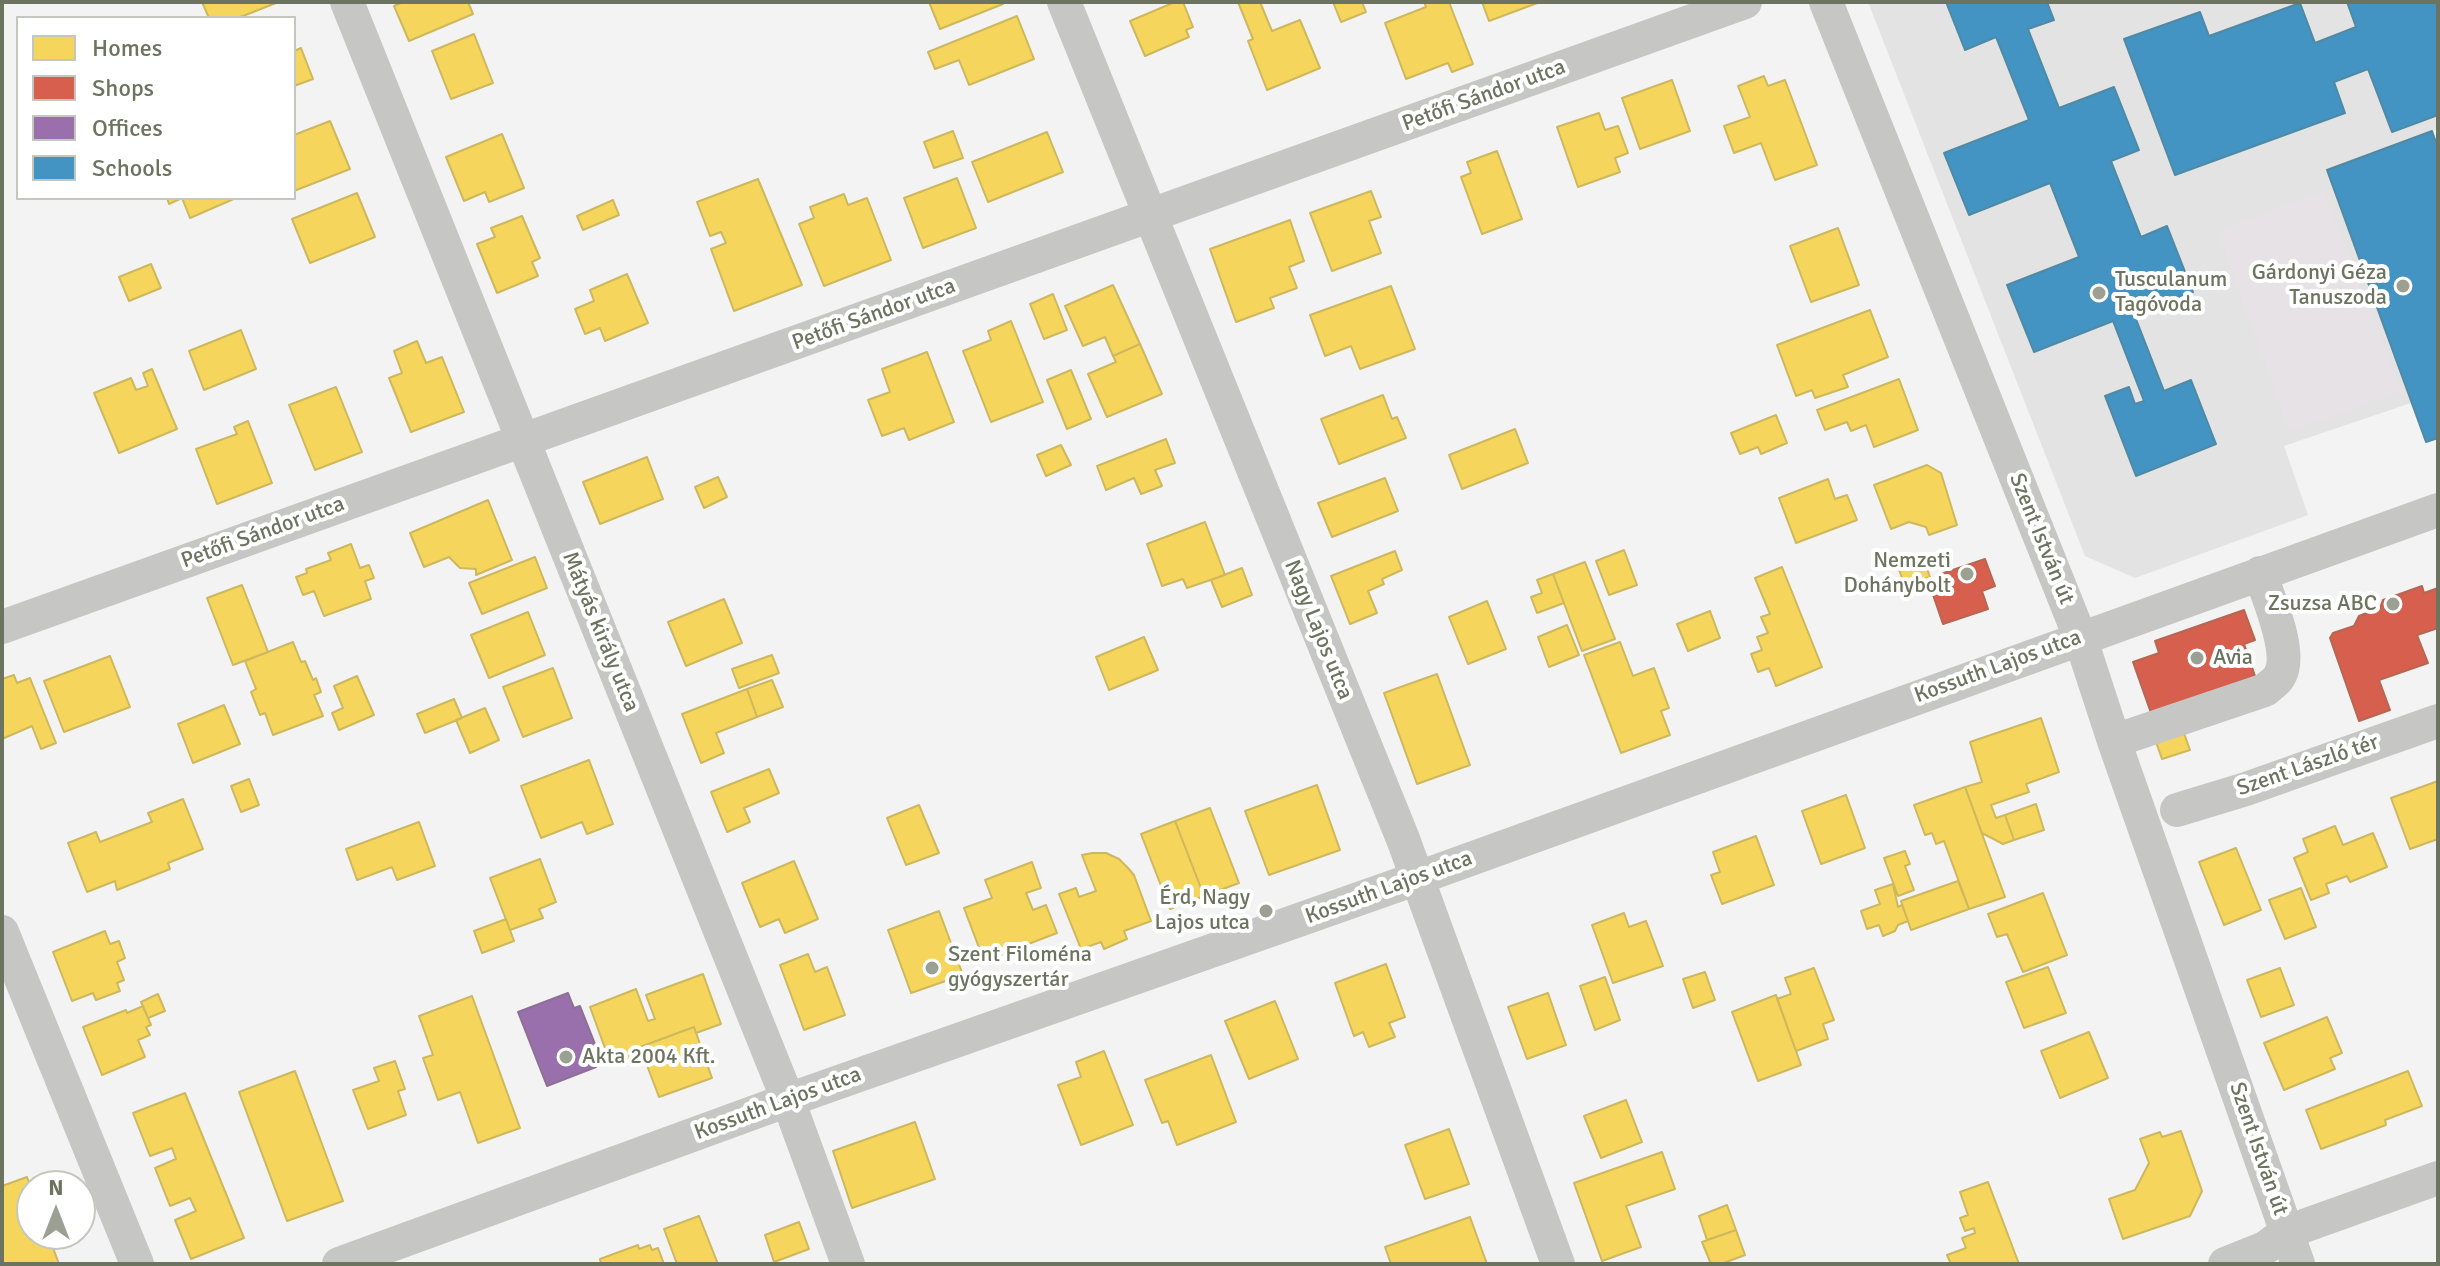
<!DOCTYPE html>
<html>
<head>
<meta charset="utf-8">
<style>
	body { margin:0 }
	#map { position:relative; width:2440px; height:1266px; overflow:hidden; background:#f4f3f4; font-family:Signika,sans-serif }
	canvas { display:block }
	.frame { position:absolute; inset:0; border:4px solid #6c745f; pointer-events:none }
	.legend { position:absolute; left:16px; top:16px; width:280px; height:184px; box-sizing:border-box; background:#fff; border:2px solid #c4c7bf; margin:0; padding:10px 14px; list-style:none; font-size:24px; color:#6c745f }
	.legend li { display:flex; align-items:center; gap:16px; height:40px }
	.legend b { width:40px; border:2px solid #c4c7bf }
	.north { position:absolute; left:16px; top:1170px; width:80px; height:80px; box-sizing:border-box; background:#fff; border:2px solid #c4c7bf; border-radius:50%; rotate:0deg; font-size:22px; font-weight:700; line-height:32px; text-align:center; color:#6c745f }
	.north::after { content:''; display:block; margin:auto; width:28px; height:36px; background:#9ca093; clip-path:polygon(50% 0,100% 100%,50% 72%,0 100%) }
</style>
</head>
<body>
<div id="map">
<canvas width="2440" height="1266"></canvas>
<div class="frame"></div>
<ul class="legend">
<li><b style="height:22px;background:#f6d55c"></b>Homes</li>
<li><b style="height:22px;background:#d6604d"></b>Shops</li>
<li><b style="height:22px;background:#9970ab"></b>Offices</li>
<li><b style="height:22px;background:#4393c3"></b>Schools</li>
</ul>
<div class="north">N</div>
</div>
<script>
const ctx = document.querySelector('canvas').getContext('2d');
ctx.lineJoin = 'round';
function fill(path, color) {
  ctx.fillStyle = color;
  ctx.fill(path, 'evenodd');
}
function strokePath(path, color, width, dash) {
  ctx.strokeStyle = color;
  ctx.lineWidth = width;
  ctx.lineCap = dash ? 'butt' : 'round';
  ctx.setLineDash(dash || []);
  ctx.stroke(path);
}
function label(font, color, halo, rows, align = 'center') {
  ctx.font = font + ' Signika,sans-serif';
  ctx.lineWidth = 8;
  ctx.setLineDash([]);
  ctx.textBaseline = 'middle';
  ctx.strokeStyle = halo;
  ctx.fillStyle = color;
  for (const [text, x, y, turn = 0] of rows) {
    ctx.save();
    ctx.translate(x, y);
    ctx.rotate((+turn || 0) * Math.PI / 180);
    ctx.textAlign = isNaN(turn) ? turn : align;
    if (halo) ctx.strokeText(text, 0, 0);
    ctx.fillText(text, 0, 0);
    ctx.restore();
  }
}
const built = new Path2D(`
	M1868,2H2438V129L2327,170L2411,403L2284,446L2308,515L2135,578L2085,556Z`);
const green = new Path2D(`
	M2324,190L2402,391L2289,432L2218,232Z`);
const homes = new Path2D(`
	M202,2H276V3L238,18H209Z
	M403,2H468L473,14L409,41L394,6Z
	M929,2H1002L1003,4L940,29Z
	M1175,2H1183L1193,27L1186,30L1189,37L1145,56L1130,21Z
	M1238,2H1260L1272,31L1300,20L1320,68L1267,90L1248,41L1253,39Z
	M1333,2H1362L1366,12L1341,22Z
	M1424,2H1449L1473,64L1452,72L1448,63L1406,79L1385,23L1426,7Z
	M1482,2H1540L1489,21Z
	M1017,16L1034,59L969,85L959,60L935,69L928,52Z
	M474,34L493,83L451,99L432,51Z
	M301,48L313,79L294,86V51Z
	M1764,76L1768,86L1785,80L1817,165L1775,180L1761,143L1734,153L1724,126L1750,117L1738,86Z
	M1672,80L1690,131L1640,149L1622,98Z
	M1599,113L1605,130L1618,126L1628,153L1615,158L1620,172L1578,187L1557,127Z
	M330,121L350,169L294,191V135Z
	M953,131L963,158L934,168L924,142Z
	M1047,132L1063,172L988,202L972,162Z
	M502,134L524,188L489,202L485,192L464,201L446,157Z
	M1497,151L1522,219L1482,234L1461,177L1471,173L1467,162Z
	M957,178L976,228L923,248L904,198Z
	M758,179L802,285L734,311L711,249L726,243L721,232L710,236L697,202Z
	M1371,191L1381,217L1369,221L1381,253L1332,271L1310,213Z
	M357,193L375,237L310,263L292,219Z
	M844,194L848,205L867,198L891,260L824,286L799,224L814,218L810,207Z
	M167,198H236L190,218L182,198L169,204Z
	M613,200L619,215L583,230L577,216Z
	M522,216L540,258L532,262L538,276L497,293L477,244L495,237L491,228Z
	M1290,220L1304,261L1289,267L1297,288L1270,298L1274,308L1236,322L1210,249Z
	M1838,228L1859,285L1811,302L1790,246Z
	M151,264L161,288L129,301L119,277Z
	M627,274L648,323L605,341L600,328L585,334L575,309L594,301L590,290Z
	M1113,285L1140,344L1113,356L1105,337L1083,346L1065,306Z
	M1391,286L1415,349L1360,369L1351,346L1325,356L1310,315Z
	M1053,294L1067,330L1044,339L1030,304Z
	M1870,310L1888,357L1843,375L1848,387L1815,398L1812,390L1796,396L1777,345Z
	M1011,321L1043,402L991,422L963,351L991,340L988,331Z
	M241,330L256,369L204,390L189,351Z
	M417,341L426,363L442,357L464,412L411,432L389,378L402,373L394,351Z
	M1140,344L1162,394L1107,417L1088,374L1116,362L1113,356Z
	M927,352L954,422L909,440L904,428L882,436L868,400L890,392L882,369Z
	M152,369L177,429L119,453L94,393L131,378L136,390L148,386L143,373Z
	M1071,370L1091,419L1067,429L1047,380Z
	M1899,379L1918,430L1874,447L1866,425L1851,431L1847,422L1825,430L1817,410Z
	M336,387L362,452L315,470L289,405Z
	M1383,395L1392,419L1397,417L1406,438L1339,464L1321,419Z
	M1776,415L1787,443L1761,454L1758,447L1740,454L1731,433Z
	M248,421L272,483L217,504L196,449L237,434L234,427Z
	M1515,429L1528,463L1462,489L1449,455Z
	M1166,439L1175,463L1155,470L1162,486L1141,494L1134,478L1106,490L1097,466Z
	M1061,445L1071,465L1046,476L1037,455Z
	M647,457L663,499L600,524L583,482Z
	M1927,465L1941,473L1957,525L1929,535L1926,527L1909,522L1891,529L1874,485Z
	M718,477L727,497L704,508L695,487Z
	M1385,478L1398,511L1332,537L1318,503Z
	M1828,479L1835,499L1847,495L1857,520L1796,543L1779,498Z
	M488,500L512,560L476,575V569L460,568L449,557L424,567L410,533Z
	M1205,522L1225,575L1187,588L1183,579L1162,586L1147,544Z
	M351,544L360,568L369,565L374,578L365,581L371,599L324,616L314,591L303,595L296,577L307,573L306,569L331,560L328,553Z
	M1624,550L1637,585L1609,595L1596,561Z
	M1395,551L1402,570L1382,579L1384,584L1368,591L1377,613L1350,624L1331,576Z
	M535,557L547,588L482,614L469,583Z
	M1923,557L1930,577L1905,586L1898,567Z
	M1585,562L1615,639L1582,651L1553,574Z
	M1782,567L1822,667L1776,686L1769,668L1758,672L1751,654L1762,650L1757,637L1768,633L1761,617L1770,614L1755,578Z
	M1242,568L1252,595L1222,607L1211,580Z
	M1553,574L1564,603L1537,613L1531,597L1542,593L1537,580Z
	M242,585L268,652L233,665L207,598Z
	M724,599L742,643L686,666L668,622Z
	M1487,601L1506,649L1468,664L1449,617Z
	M1710,611L1720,638L1688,651L1677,624Z
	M528,612L545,655L489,678L471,635Z
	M1567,625L1579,655L1549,667L1538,637Z
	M1144,637L1158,670L1109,690L1096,657Z
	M293,642L301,662L305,661L313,680L316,678L321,692L314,695L323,716L273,735L265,713L260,715L251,692L256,689L245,661Z
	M1620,642L1633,676L1654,668L1669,708L1661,711L1670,735L1621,753L1584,655Z
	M772,655L779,673L739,688L732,669Z
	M110,656L130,707L64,732L44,681Z
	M553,668L572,718L523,737L503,687Z
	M1437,674L1470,765L1417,784L1384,693Z
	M14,675L17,683L30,678L56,743L41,749L32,726L2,739V679Z
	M357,676L374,715L339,730L332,713L343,708L334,686Z
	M772,680L783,707L757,717L747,689Z
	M747,689L757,717L716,733L724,753L701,763L682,714Z
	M454,699L462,718L425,733L417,714Z
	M224,705L240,744L193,763L178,724Z
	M2174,705L2190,750L2162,759L2146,714Z
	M485,708L499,740L470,753L456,720Z
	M2041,718L2059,772L2026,784L2029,792L1991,805L1996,818L2005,815L2014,840L2003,844L1982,833L1965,787L1982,782L1970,742Z
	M589,760L613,824L587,834L582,822L541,838L521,786Z
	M769,769L779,793L744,808L750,822L727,832L711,792Z
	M249,779L259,805L241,812L231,786Z
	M2438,781V839L2410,849L2391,798Z
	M1317,785L1340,850L1269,875L1245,811Z
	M1965,787L2005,897L1969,909L1944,841L1936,844L1932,833L1925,835L1914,805Z
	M1846,795L1865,848L1821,864L1802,811Z
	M183,799L203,849L168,863L170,869L117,890L115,881L87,892L68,843L96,832L100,842L152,822L148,813Z
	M2036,804L2044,830L2014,840L2005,815Z
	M919,805L939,853L906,865L887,818Z
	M1210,808L1239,883L1204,896L1175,821Z
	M1175,821L1204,896L1170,909L1141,834Z
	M419,822L435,866L397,880L392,867L357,880L346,849Z
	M2335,826L2343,845L2373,833L2387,867L2350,882L2347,876L2326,884L2329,893L2311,900L2294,858L2308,852L2303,839Z
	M1756,836L1774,885L1722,904L1711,875L1720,872L1713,852Z
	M2236,848L2261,910L2224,925L2199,862Z
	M1905,851L1910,864L1905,866L1914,890L1898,896L1884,858Z
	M1092,853H1106L1119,859L1128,868L1134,875L1151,921L1124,931L1127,939L1104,949L1101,942L1081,949L1059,894L1076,888L1079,897L1096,891L1082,855Z
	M540,859L556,902L539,909L543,918L510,930L490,878Z
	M794,861L818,919L785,933L779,919L760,927L742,883Z
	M1032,862L1041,888L1026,893L1033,910L1046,905L1057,933L984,961L964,908L992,898L985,880Z
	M1958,881L1969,909L1911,930L1901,901Z
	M1893,884L1898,907L1902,905L1908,921L1898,925L1895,931L1883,936L1879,925L1867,929L1861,911L1880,904L1875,890Z
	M2301,888L2316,927L2285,939L2269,900Z
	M2043,893L2067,955L2023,972L2007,934L1997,937L1988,914Z
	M939,911L963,975L911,993L888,930Z
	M1624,913L1629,927L1646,921L1663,966L1613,983L1592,925Z
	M506,919L514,941L482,953L474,931Z
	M105,931L110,944L119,941L125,958L117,962L124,980L117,983L120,991L96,1000L93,993L72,1001L53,952Z
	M808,954L815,972L827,967L845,1015L804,1030L780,965Z
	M1386,964L1405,1017L1389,1023L1395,1037L1369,1047L1363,1032L1354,1036L1335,983Z
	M2048,967L2066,1013L2024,1028L2006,982Z
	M1814,968L1834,1020L1823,1024L1828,1039L1796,1051L1777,999L1791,994L1785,978Z
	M2280,968L2294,1005L2261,1017L2247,980Z
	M1705,972L1715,1000L1693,1008L1683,979Z
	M703,974L721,1024L696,1033L694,1027L640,1047L642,1054L616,1064L611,1049L606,1051L590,1007L636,989L648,1021L655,1019L646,995Z
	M1605,977L1620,1020L1595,1030L1580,986Z
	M1548,993L1566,1045L1527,1059L1508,1007Z
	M158,994L165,1011L148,1018L141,1002Z
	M1776,995L1801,1065L1758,1081L1732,1012Z
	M472,996L520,1128L478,1143L460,1092L438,1100L423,1058L433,1055L419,1016Z
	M1275,1001L1298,1059L1249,1079L1225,1021Z
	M143,1006L151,1025L146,1027L150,1035L138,1040L145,1057L102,1075L83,1027L126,1010L127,1013Z
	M2327,1017L2342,1053L2330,1058L2335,1069L2284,1090L2264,1043Z
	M694,1027L712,1078L659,1097L640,1047Z
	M2089,1032L2108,1078L2060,1098L2041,1051Z
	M1104,1051L1133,1125L1081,1145L1058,1085L1081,1077L1076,1062Z
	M1211,1055L1236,1122L1177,1145L1168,1121L1162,1123L1145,1080Z
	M395,1061L405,1089L398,1091L406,1115L368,1129L353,1090L379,1081L374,1068Z
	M295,1071L343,1201L287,1221L239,1092Z
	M2408,1071L2422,1106L2385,1120L2386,1125L2321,1149L2306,1110Z
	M185,1093L244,1238L191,1259L175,1220L196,1211L190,1198L170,1206L155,1168L176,1159L172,1148L150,1156L133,1113Z
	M1626,1100L1642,1142L1601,1158L1584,1116Z
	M915,1122L935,1179L852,1208L833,1151Z
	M1449,1129L1469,1184L1425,1199L1405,1145Z
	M2181,1131L2202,1191L2190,1216L2123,1239L2109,1199L2135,1190L2149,1163L2140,1139L2160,1132L2162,1137Z
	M1662,1152L1675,1189L1626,1206L1641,1247L1602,1261L1574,1183Z
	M27,1177L32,1190V1234H48L59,1264H2V1186Z
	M1988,1182L2019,1264H1951L1947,1255L1966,1248L1962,1238L1975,1233L1974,1228L1965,1231L1960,1218L1968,1215L1960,1192Z
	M1727,1205L1736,1230L1707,1240L1699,1216Z
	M699,1216L718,1264H677L664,1229Z
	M1470,1217L1487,1264H1391L1385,1247Z
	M799,1222L809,1249L774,1262L765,1235Z
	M1736,1230L1745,1255L1721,1264H1711L1702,1242Z
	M638,1245L639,1249L650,1245L652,1250L658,1248L664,1264H601L600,1259Z`);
const shops = new Path2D(`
	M1985,559L1995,586L1982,591L1988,609L1943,624L1931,589L1942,586L1938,575Z
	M2422,586L2424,593L2438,588V628L2417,635L2428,663L2379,680L2390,710L2359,721L2330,638L2333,633L2354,626L2359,616L2380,608L2383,600Z
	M2244,610L2255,640L2244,644L2255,676L2151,713L2133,662L2159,653L2155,641Z`);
const offices = new Path2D(`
	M568,993L574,1008L580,1006L597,1049L590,1052L596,1067L547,1086L518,1012Z`);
const schools = new Path2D(`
	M1946,2H2047L2054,20L2028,29L2059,108L2114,87L2139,150L2111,161L2141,237L2167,226L2193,292L2134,314L2164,391L2191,380L2216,444L2136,476L2105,396L2129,387L2135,404L2144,401L2113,321L2034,352L2007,285L2079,257L2050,183L1969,215L1944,153L2029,120L1996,37L1965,50Z
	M2347,2H2438V115L2392,132L2368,69L2334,82L2345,113L2175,175L2124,39L2200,12L2209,36L2300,3L2315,43L2356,27Z
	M2432,131L2438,148V438L2426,442L2327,170Z`);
const minor = new Path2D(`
	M347,2L788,1100L848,1264
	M1064,2L1403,839L1558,1264
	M1826,2L2080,637L2114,741L2298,1264
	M2,627L1745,2
	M2114,741L2265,690C2269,686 2276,682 2279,677C2294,654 2268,598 2260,573
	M2177,810L2246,789L2438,721
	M2,932L137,1264
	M339,1264L788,1100L1418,878L2438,510
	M2225,1264L2265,1248L2287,1232L2438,1178`);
const markers = [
	[2403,286,8,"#9ca093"],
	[2099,293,8,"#9ca093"],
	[1967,574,8,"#9ca093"],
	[2393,604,8,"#9ca093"],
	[2197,658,8,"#9ca093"],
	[1266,911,8,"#9ca093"],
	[932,968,8,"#9ca093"],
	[566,1057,8,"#9ca093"]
];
const streetNames = [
	["Petőfi Sándor utca",1484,96,-20],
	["Petőfi Sándor utca",874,315,-20],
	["Petőfi Sándor utca",263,533,-20],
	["Szent István út",2041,539,68],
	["Nagy Lajos utca",1318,630,68],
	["Mátyás király utca",600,632,68],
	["Kossuth Lajos utca",1998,667,-20],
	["Szent László tér",2308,766,-19],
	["Kossuth Lajos utca",1389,888,-20],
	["Kossuth Lajos utca",778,1104,-20],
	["Szent István út",2258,1149,71]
];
const poiNames = [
	["Gárdonyi Géza",2387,273],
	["Tanuszoda",2387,298],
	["Tusculanum",2115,280,"left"],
	["Tagóvoda",2115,305,"left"],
	["Nemzeti",1951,561],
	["Dohánybolt",1951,586],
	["Zsuzsa ABC",2377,604],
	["Avia",2213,658,"left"],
	["Érd, Nagy",1250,898],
	["Lajos utca",1250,923],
	["Szent Filoména",948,955,"left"],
	["gyógyszertár",948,980,"left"],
	["Akta 2004 Kft.",582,1057,"left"]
];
fill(built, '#e3e3e3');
fill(green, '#e6e2e5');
fill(homes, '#f6d55c');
strokePath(homes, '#cdb85d', 2);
fill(shops, '#d6604d');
strokePath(shops, '#b66652', 2);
fill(offices, '#9970ab');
strokePath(offices, '#8c7194', 2);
fill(schools, '#4393c3');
strokePath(schools, '#4f8aa5', 2);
strokePath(minor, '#c6c7c4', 34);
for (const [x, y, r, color] of markers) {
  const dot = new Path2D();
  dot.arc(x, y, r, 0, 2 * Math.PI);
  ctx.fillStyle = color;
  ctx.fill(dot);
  strokePath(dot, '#fff', 3);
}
label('22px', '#6c745f', '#fff', streetNames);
label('22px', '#6c745f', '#fff', poiNames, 'right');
</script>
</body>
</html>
